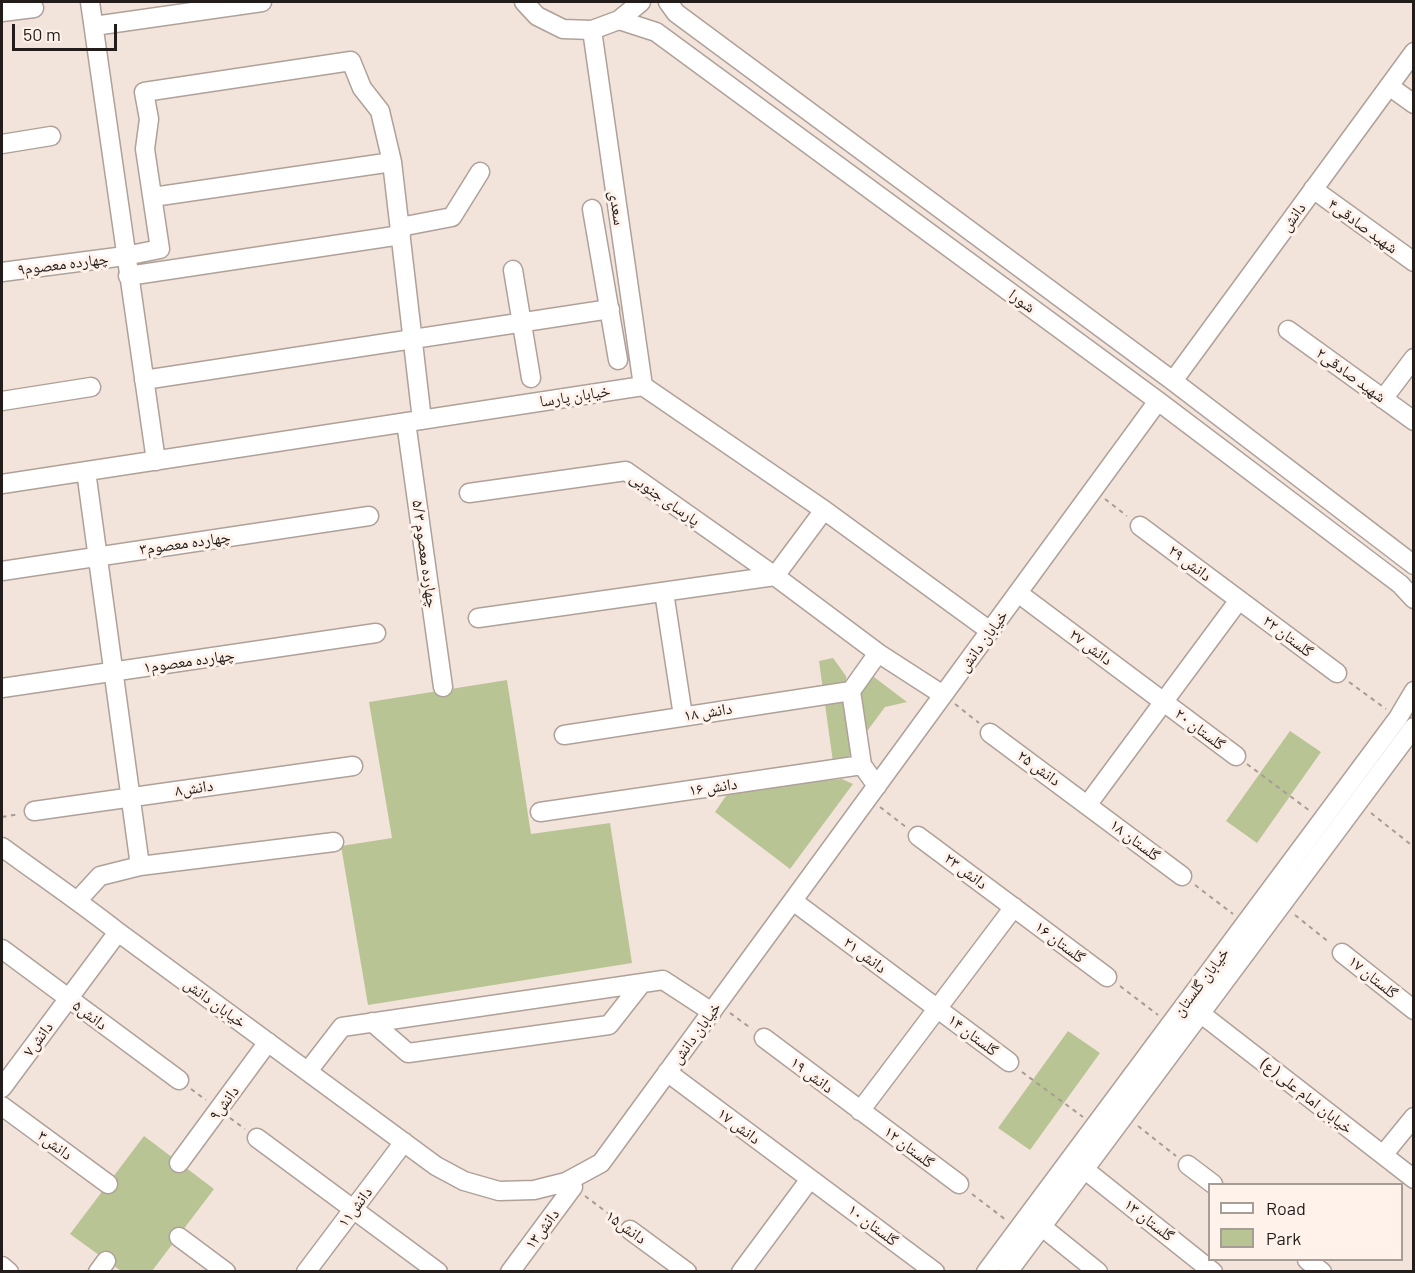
<!DOCTYPE html>
<html>
<head>
<meta charset="utf-8">
<style>
	body { margin:0 }
	#map { position:relative; width:1415px; height:1273px; overflow:hidden; background:#f3e4db; font-family:Barlow,sans-serif }
	canvas { display:block }
	.frame { position:absolute; inset:0; border:3px solid #221d1a; pointer-events:none }
	.legend { position:absolute; left:1208px; top:1183px; width:195px; height:78px; box-sizing:border-box; background:#fef2eb; border:2px solid #a69d97; margin:0; padding:8px 10px; list-style:none; font-size:18px; color:#221d1a }
	.legend li { display:flex; align-items:center; gap:12px; height:30px }
	.legend b { width:30px; border:2px solid #a69d97 }
	.scale { position:absolute; left:12px; top:24px; width:105px; height:27px; box-sizing:border-box; border:3px solid #221d1a; border-top:0; padding-left:8px; font-size:18px; line-height:21px; white-space:nowrap; color:#221d1a; -webkit-text-stroke:4px #fef2eb; paint-order:stroke }
</style>
</head>
<body>
<div id="map">
<canvas width="1415" height="1273"></canvas>
<div class="frame"></div>
<ul class="legend">
<li><b style="height:8px;background:#fff"></b>Road</li>
<li><b style="height:16px;background:#b9c495"></b>Park</li>
</ul>
<div class="scale">50 m</div>
</div>
<script>
const ctx = document.querySelector('canvas').getContext('2d');
ctx.lineJoin = 'round';
function fill(path, color) {
  ctx.fillStyle = color;
  ctx.fill(path, 'evenodd');
}
function strokePath(path, color, width, dash) {
  ctx.strokeStyle = color;
  ctx.lineWidth = width;
  ctx.lineCap = dash ? 'butt' : 'round';
  ctx.setLineDash(dash || []);
  ctx.stroke(path);
}
function label(font, color, halo, rows, align = 'center') {
  ctx.font = font + ' Barlow,"Noto Naskh Arabic",sans-serif';
  ctx.lineWidth = 6;
  ctx.setLineDash([]);
  ctx.textBaseline = 'middle';
  ctx.strokeStyle = halo;
  ctx.fillStyle = color;
  for (const [text, x, y, turn = 0] of rows) {
    ctx.save();
    ctx.translate(x, y);
    ctx.rotate((+turn || 0) * Math.PI / 180);
    ctx.textAlign = isNaN(turn) ? turn : align;
    if (halo) ctx.strokeText(text, 0, 0);
    ctx.fillText(text, 0, 0);
    ctx.restore();
  }
}
const green = new Path2D(`
	M833,658L846,676L856,746L848,758L833,762L819,661Z
	M870,674L907,702L885,707L865,734L857,692Z
	M507,680L531,834L610,823L632,963L368,1005L341,846L392,838L369,702Z
	M1290,731L1321,752L1257,843L1226,821Z
	M842,779L853,784L790,869L715,812L730,790Z
	M1068,1031L1100,1053L1030,1150L998,1128Z
	M144,1136L214,1189L152,1271H121L70,1234Z`);
const path = new Path2D(`
	M1105,499L1127,516
	M1349,682L1386,709
	M955,704L979,723
	M1247,764L1310,811
	M880,807L906,827
	M1371,813L1414,847
	M2,817L19,814
	M1195,885L1233,914
	M1295,915L1330,943
	M1120,986L1158,1015
	M730,1013L752,1029
	M1022,1072L1083,1117
	M191,1089L206,1100
	M230,1118L245,1129
	M1138,1126L1176,1156
	M972,1194L1006,1220
	M585,1196L617,1220`);
const minor = new Path2D(`
	M90,2L156,461
	M524,2L537,16L563,29L592,30L619,20L641,2
	M668,2L676,13L1173,381L1414,565
	M2,12L34,8
	M619,20L656,32L1158,401L1400,584L1414,599
	M94,26L262,2
	M592,30L643,386
	M1389,86L1414,104
	M2,144L51,136
	M1313,189L1414,262
	M153,197L392,162
	M592,209L618,360
	M400,227L452,217L480,172
	M513,270L531,378
	M2,272L125,256L160,249L145,149L149,119L144,92L351,61L362,88L380,111L392,162L422,420
	M128,276L401,235
	M1288,330L1414,421
	M144,380L610,309
	M1173,381L1414,52
	M1383,399L1414,358
	M2,401L91,387
	M406,422L443,687
	M86,471L140,866
	M2,484L643,386L824,510L990,631
	M469,493L626,471L775,576L878,653L943,695
	M1140,526L1337,673
	M2,571L369,516
	M664,592L683,716
	M1018,593L1236,756
	M478,618L775,576L824,510
	M2,688L376,633
	M990,733L1182,876
	M564,735L851,691
	M862,765L851,691L878,653
	M1088,804L1239,600
	M34,811L353,766
	M540,812L862,765L877,786
	M918,836L1107,977
	M2,847C40,875 80,902 118,932L436,1166L464,1181L499,1191L534,1190L566,1182L601,1163L1158,401
	M78,900L100,876L140,866L334,842
	M793,901L1009,1062
	M2,949L179,1080
	M1342,953L1414,1010
	M1200,1013L1414,1179
	M372,1022L408,1053L609,1025L642,983
	M764,1038L959,1184
	M308,1071L342,1027L663,980L712,1012
	M667,1072L935,1272
	M2,1088L118,932
	M2,1106L108,1184
	M860,1111L1014,907
	M257,1138L438,1272
	M1383,1155L1414,1117
	M179,1163L268,1042
	M1188,1165L1213,1184
	M1084,1169L1213,1272
	M1041,1226L1098,1272
	M630,1230L687,1272
	M179,1237L226,1272
	M1307,1260L1322,1272
	M2,1266L9,1272
	M98,1272L106,1261
	M306,1272L404,1142
	M510,1272L573,1187
	M741,1272L810,1179
	M986,1272L1398,718L1414,691
	M1008,1272L1414,727`);
const streetNames = [
	["سعدی",617,208,82],
	["دانش",1293,217,-54],
	["شهید صادقی۴",1363,226,36],
	["چهارده معصوم۹",63,264,-7],
	["شورا",1022,301,36],
	["شهید صادقی۲",1351,375,36],
	["خیابان پارسا",575,396,-9],
	["پارسای جنوبی",665,499,35],
	["چهارده معصوم۳",185,543,-8],
	["چهارده معصوم ۵/۳",425,554,82],
	["دانش ۲۹",1190,563,37],
	["گلستان ۲۲",1288,636,37],
	["خیابان دانش",983,641,-54],
	["دانش ۲۷",1091,647,37],
	["چهارده معصوم۱",189,661,-8],
	["دانش ۱۸",708,712,-9],
	["گلستان ۲۰",1200,729,37],
	["دانش ۲۵",1039,768,36],
	["دانش ۱۶",713,787,-8],
	["دانش۸",194,788,-8],
	["گلستان ۱۸",1135,840,37],
	["دانش ۲۳",966,871,37],
	["گلستان ۱۶",1060,942,37],
	["دانش ۲۱",865,955,37],
	["گلستان ۱۷",1373,977,39],
	["خیابان گلستان",1201,982,-53],
	["خیابان دانش",215,1003,36],
	["دانش۵",90,1015,37],
	["خیابان دانش",696,1033,-54],
	["گلستان ۱۴",973,1035,37],
	["دانش۷",38,1039,-53],
	["دانش ۱۹",812,1075,37],
	["خیابان امام علی (ع)",1307,1096,38],
	["دانش۹",224,1103,-53],
	["دانش ۱۷",739,1126,37],
	["دانش۳",55,1145,36],
	["گلستان ۱۲",909,1147,37],
	["دانش۱۱",355,1207,-53],
	["گلستان ۱۳",1149,1220,38],
	["گلستان ۱۰",873,1225,37],
	["دانش۱۵",626,1227,36],
	["دانش۱۳",542,1229,-53]
];
fill(green, '#b9c495');
strokePath(minor, '#afa199', 21);
strokePath(path, '#a79c95', 2, [4.5, 4.5]);
strokePath(minor, '#fff', 18);
label('16px', '#221d1a', '#fef2eb', streetNames);
</script>
</body>
</html>
